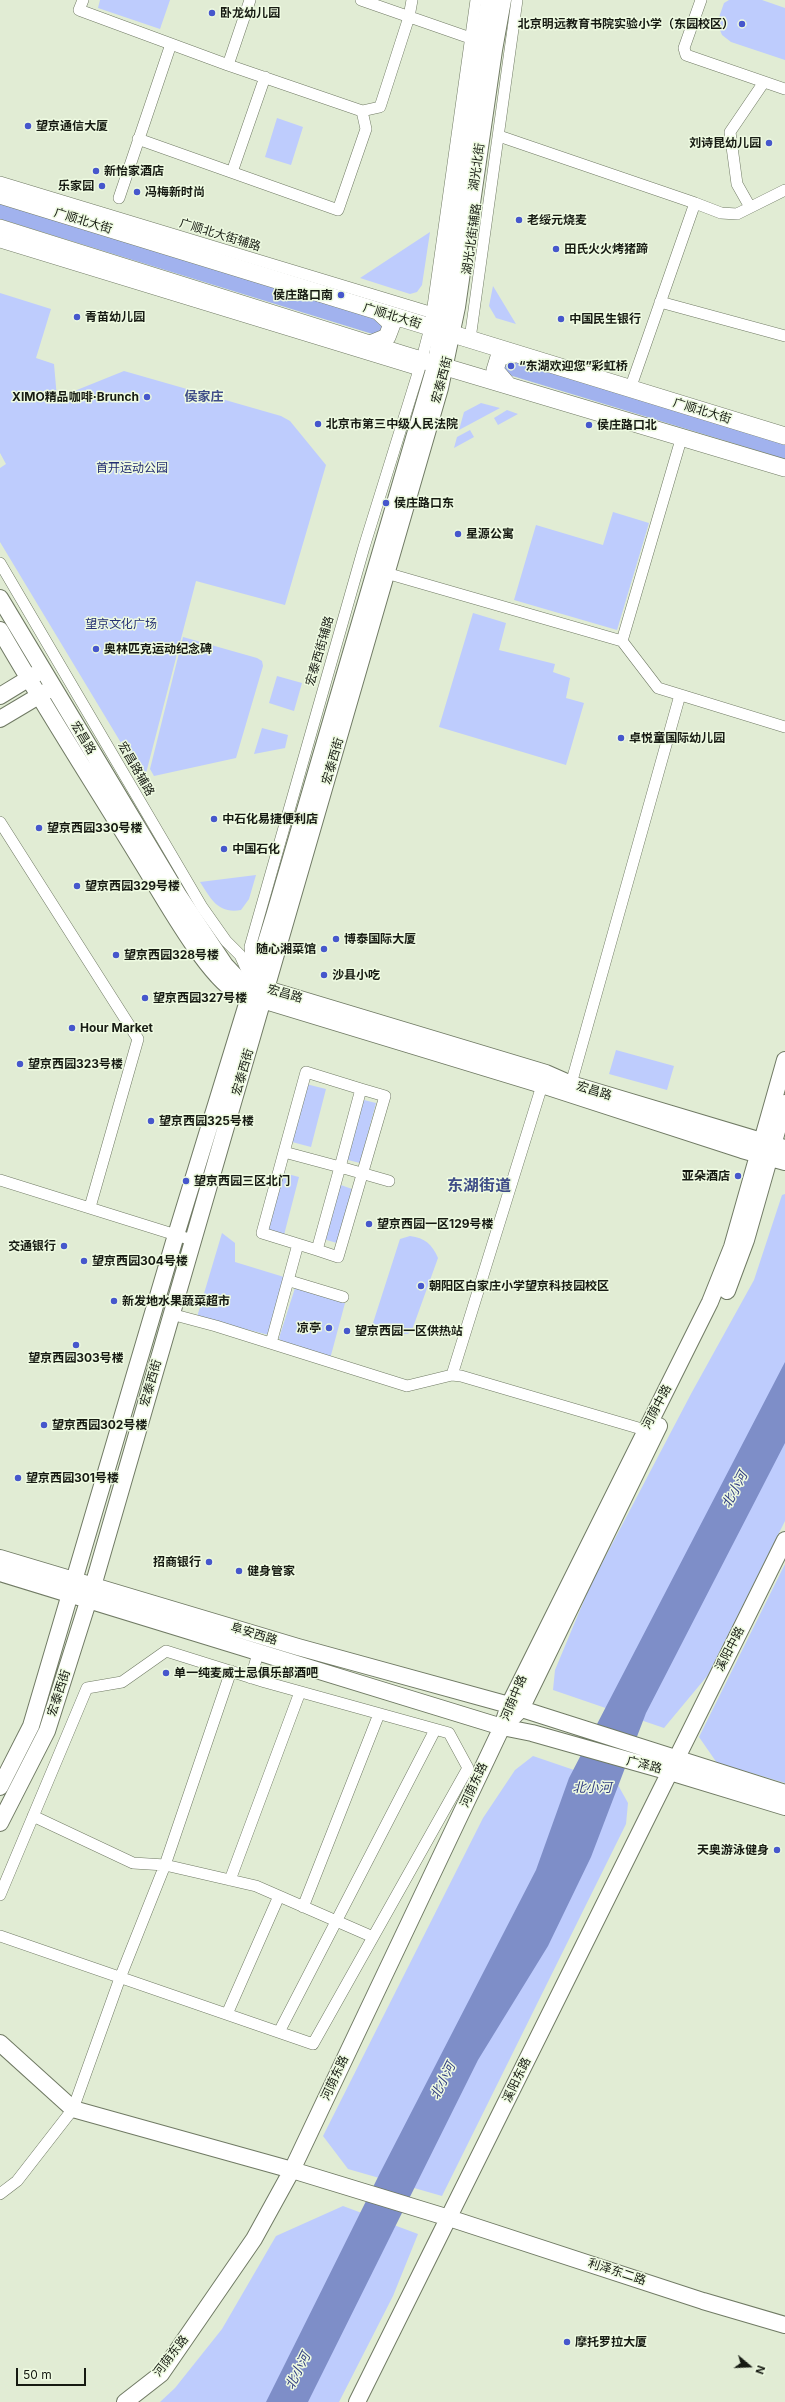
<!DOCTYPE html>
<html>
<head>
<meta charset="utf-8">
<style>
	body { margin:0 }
	#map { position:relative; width:785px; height:2402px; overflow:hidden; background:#e1ecd4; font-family:Inter,sans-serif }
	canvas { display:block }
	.north { position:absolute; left:729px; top:2346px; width:40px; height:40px; -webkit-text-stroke:3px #eefae1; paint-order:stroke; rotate:109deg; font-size:11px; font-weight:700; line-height:16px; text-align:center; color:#161a12 }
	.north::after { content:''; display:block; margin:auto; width:14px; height:18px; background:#161a12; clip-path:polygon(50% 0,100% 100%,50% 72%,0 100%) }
	.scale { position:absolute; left:16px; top:2368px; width:70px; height:18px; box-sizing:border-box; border:2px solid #161a12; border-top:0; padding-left:5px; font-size:12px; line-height:14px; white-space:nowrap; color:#161a12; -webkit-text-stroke:3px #eefae1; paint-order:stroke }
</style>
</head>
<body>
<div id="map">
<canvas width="785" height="2402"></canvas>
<div class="north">N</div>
<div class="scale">50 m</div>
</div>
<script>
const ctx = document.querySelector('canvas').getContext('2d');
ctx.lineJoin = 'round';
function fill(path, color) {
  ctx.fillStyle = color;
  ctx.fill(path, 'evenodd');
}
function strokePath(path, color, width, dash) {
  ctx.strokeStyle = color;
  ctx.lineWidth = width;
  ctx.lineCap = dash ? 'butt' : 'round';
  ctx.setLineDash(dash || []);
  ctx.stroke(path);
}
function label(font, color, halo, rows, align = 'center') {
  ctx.font = font + ' Inter,"Noto Sans SC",sans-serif';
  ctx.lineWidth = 3;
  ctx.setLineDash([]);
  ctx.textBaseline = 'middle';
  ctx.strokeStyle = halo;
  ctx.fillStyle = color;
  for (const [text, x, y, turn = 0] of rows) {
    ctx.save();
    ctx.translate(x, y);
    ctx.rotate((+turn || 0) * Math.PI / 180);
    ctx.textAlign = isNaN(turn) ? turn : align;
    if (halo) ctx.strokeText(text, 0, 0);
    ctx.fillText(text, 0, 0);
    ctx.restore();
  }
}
const green = new Path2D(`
	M100,0H170L160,29L98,8Z
	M729,0H762L785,8V60L731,42L722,35L717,23L724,3Z
	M277,118L303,127L291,165L265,157Z
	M430,232L422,285L417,292L410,294L360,278Z
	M493,286L516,324L496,318L489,306Z
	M0,293L51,309L36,358L54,364L57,398L124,371L281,416L290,421L326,465L285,605L196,581L144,781L0,542V468L6,464L0,453Z
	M481,403L500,408L459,430L464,412Z
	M507,410L518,414L498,425L494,418Z
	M470,430L474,437L454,448L457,437Z
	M613,512L649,523L617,630L514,600L536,525L603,545Z
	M473,613L506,623L499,650L555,664L553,672L570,678L566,698L584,703L566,765L439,727Z
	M183,637L257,658L262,661L263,666L236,758L154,776L150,769Z
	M277,676L302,683L294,711L269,703Z
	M262,728L288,735L285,748L254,754Z
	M256,875L249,899L241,910C218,914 211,899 200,882Z
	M616,1050L674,1066L667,1090L609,1074Z
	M306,1084L326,1089L311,1147L292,1142Z
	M360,1099L376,1103L360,1163L344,1159Z
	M280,1172L299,1177L284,1235L265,1230Z
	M338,1184L352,1189L337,1243L323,1239Z
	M785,1194V1521L708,1675L664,1728L553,1690L555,1670L590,1586L692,1392L754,1280L782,1195Z
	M222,1233L235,1243V1262L284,1277L269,1335L197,1317Z
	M410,1236C425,1238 432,1244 438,1258L412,1330L408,1334H388L373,1323L400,1239Z
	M295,1288L345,1303L330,1359L283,1344L279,1338Z
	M785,1564V1783L717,1763L699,1737Z
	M533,1756L618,1785L628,1803L626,1824L442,2196L348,2169L323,2136L483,1818L515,1770Z
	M343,2206L418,2234L393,2296L339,2402H160L175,2388L222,2329L276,2236Z`);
const forest = new Path2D(`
	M0,203L383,321L387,325L379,336L0,219Z
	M510,360L785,444V459L506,374L500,369Z`);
const water = new Path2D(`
	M785,1362V1443L646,1713L591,1857L548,1946L478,2060L308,2402H266L381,2171L536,1870L569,1778Z`);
const street = new Path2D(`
	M83,0L79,10L228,65
	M250,0L228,65L362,111L380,107L409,17L412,0
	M361,0L476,40
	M701,0L684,48L686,55L785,89
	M499,136L695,203
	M138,139L338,210L366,129L362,111
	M232,172L265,77
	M0,182L433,313
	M119,198L171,44
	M750,207L737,184L730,132L764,82
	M0,242L419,370
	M660,302L785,336
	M470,339L517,0
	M630,389L695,203L721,213L737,214L785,190
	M0,563L202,907L226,941L240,955L249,975
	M386,573L622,641L658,688L785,727
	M622,641L682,436
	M0,822L138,1039L90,1207
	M253,978L250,947L364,547L419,370L430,328L476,0
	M571,1084L680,695
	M284,1152L340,1167L317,1250L262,1233Z
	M284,1152L306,1072L361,1089L340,1167L389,1181
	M0,1180L192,1240
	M317,1250L338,1257L385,1096L361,1089
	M290,1281L343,1297
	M171,1314L216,1326L407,1386L452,1375L461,1376L645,1430
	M271,1343L298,1244
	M452,1375L544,1079
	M251,1678L258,1653
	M33,1816L133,1863L165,1865L256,1886L373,1937
	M230,1880L300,1692
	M0,1895L87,1688L122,1682L166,1651L265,1682L449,1733L468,1768L313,2044L0,1936
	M303,1907L379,1714
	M227,2014L279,1896
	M279,2032L435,1730
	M0,2194L17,2181L73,2109L120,1978L165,1865L231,1671`);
const secondary = new Path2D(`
	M0,598L179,896L225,965L240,981L546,1073L571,1084L785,1148
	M0,630C45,708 94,784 141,861C161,893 206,975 236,992L542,1085L742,1150L785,1162
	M0,696L36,674
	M0,719L47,691
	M727,1291L746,1240L785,1103
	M0,1558L298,1647L509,1705L785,1793
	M0,1573L502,1727L532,1733L670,1772L785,1807
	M514,1716L521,1709L659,1426
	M0,1787L31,1726L176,1235L274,916L436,363L489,0
	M0,1823L47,1731L93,1586L440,388L457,307L494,50L503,0
	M0,2043L73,2109L292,2170L449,2218L703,2301L785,2325
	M125,2402L161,2374L254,2239L292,2170L502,1727L509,1705L710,1302L732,1247L785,1060
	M357,2402L785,1540`);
const primary = new Path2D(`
	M0,195L785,436
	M0,228L405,355L785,468
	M370,344L387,337L392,324L379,312
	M507,384L495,370L499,357L516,354`);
const markers = [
	[212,13,4,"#4657cc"],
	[742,24,4,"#4657cc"],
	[28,126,4,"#4657cc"],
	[769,143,4,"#4657cc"],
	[96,171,4,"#4657cc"],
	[102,186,4,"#4657cc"],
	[137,192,4,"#4657cc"],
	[519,220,4,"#4657cc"],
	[556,249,4,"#4657cc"],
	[341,295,4,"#4657cc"],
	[77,317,4,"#4657cc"],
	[561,319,4,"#4657cc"],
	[511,366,4,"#4657cc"],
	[147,397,4,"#4657cc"],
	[318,424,4,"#4657cc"],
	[589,425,4,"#4657cc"],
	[386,503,4,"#4657cc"],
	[458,534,4,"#4657cc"],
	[96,649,4,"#4657cc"],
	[621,738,4,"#4657cc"],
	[214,819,4,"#4657cc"],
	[39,828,4,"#4657cc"],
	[224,849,4,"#4657cc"],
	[77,886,4,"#4657cc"],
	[336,939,4,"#4657cc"],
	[324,949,4,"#4657cc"],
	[116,955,4,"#4657cc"],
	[324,975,4,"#4657cc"],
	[145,998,4,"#4657cc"],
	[72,1028,4,"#4657cc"],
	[20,1064,4,"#4657cc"],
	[151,1121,4,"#4657cc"],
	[738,1176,4,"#4657cc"],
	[186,1181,4,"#4657cc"],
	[369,1224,4,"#4657cc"],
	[64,1246,4,"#4657cc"],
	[84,1261,4,"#4657cc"],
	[421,1286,4,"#4657cc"],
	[114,1301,4,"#4657cc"],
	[329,1328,4,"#4657cc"],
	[347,1331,4,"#4657cc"],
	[76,1345,4,"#4657cc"],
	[44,1425,4,"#4657cc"],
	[18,1478,4,"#4657cc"],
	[209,1562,4,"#4657cc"],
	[239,1571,4,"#4657cc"],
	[166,1673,4,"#4657cc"],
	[777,1850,4,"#4657cc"],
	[567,2342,4,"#4657cc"]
];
const poiNames = [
	["卧龙幼儿园",220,13],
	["北京明远教育书院实验小学（东园校区）",734,24,"right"],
	["望京通信大厦",36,126],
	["刘诗昆幼儿园",761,143,"right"],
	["新怡家酒店",104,171],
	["乐家园",94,186,"right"],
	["冯梅新时尚",145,192],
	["老绥元烧麦",527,220],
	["田氏火火烤猪蹄",564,249],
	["侯庄路口南",333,295,"right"],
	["青苗幼儿园",85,317],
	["中国民生银行",569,319],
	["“东湖欢迎您”彩虹桥",519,366],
	["XIMO精品咖啡·Brunch",139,397,"right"],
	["北京市第三中级人民法院",326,424],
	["侯庄路口北",597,425],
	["侯庄路口东",394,503],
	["星源公寓",466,534],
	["奥林匹克运动纪念碑",104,649],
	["卓悦童国际幼儿园",629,738],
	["中石化易捷便利店",222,819],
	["望京西园330号楼",47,828],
	["中国石化",232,849],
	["望京西园329号楼",85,886],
	["博泰国际大厦",344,939],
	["随心湘菜馆",316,949,"right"],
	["望京西园328号楼",124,955],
	["沙县小吃",332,975],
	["望京西园327号楼",153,998],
	["Hour Market",80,1028],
	["望京西园323号楼",28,1064],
	["望京西园325号楼",159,1121],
	["亚朵酒店",730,1176,"right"],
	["望京西园三区北门",194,1181],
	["望京西园一区129号楼",377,1224],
	["交通银行",56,1246,"right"],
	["望京西园304号楼",92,1261],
	["朝阳区白家庄小学望京科技园校区",429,1286],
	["新发地水果蔬菜超市",122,1301],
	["凉亭",321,1328,"right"],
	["望京西园一区供热站",355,1331],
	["望京西园303号楼",76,1358,"center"],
	["望京西园302号楼",52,1425],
	["望京西园301号楼",26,1478],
	["招商银行",201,1562,"right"],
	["健身管家",247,1571],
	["单一纯麦威士忌俱乐部酒吧",174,1673],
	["天奥游泳健身",769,1850,"right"],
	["摩托罗拉大厦",575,2342]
];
const streetNames = [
	["湖光北街",477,167,-82],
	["广顺北大街",83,221,17],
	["广顺北大街辅路",220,235,17],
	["湖光北街辅路",472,239,-82],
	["广顺北大街",392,316,17],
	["宏泰西街",442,380,-75],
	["广顺北大街",702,411,17],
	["宏泰西街辅路",320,651,-74],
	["宏昌路",83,738,59],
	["宏泰西街",333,761,-74],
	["宏昌路辅路",136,769,60],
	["宏昌路",285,994,16],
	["宏泰西街",243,1072,-74],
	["宏昌路",594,1091,17],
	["宏泰西街",151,1383,-74],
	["河荫中路",657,1407,-62],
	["阜安西路",254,1634,17],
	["溪阳中路",730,1649,-63],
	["宏泰西街",59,1693,-72],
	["河荫中路",514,1698,-67],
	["广泽路",644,1765,14],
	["河荫东路",474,1785,-65],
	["河荫东路",335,2078,-65],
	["溪阳东路",517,2080,-64],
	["利泽东二路",617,2272,18],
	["河荫东路",171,2356,-52]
];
const parkNames = [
	["首开运动公园",132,468],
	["望京文化广场",121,624]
];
const neighbourhoodNames = [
	["侯家庄",204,397]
];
const waterNames = [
	["北小河",735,1490,-62],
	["北小河",592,1788],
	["北小河",443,2081,-63],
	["北小河",298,2371,-63]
];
const districtNames = [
	["东湖街道",479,1186]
];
fill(green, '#beccfd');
fill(forest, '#a1b2ee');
fill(water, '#7e8ec8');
strokePath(street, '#707a64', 12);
strokePath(secondary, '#707a64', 18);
strokePath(primary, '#707a64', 18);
strokePath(street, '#fff', 11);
strokePath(secondary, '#fff', 16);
strokePath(primary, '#fff', 17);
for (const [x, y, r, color] of markers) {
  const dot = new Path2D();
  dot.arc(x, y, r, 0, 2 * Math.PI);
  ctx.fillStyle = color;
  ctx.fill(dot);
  strokePath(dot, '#eefae1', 1.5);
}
label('bold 12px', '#161a12', '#eefae1', poiNames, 'left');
label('12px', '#161a12', '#eefae1', streetNames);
label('12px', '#242f73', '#eefae1', parkNames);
label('bold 13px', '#3f4d88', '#eefae1', neighbourhoodNames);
label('italic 13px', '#2f3b81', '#eefae1', waterNames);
label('bold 16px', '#3f4d88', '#eefae1', districtNames);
</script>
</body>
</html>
